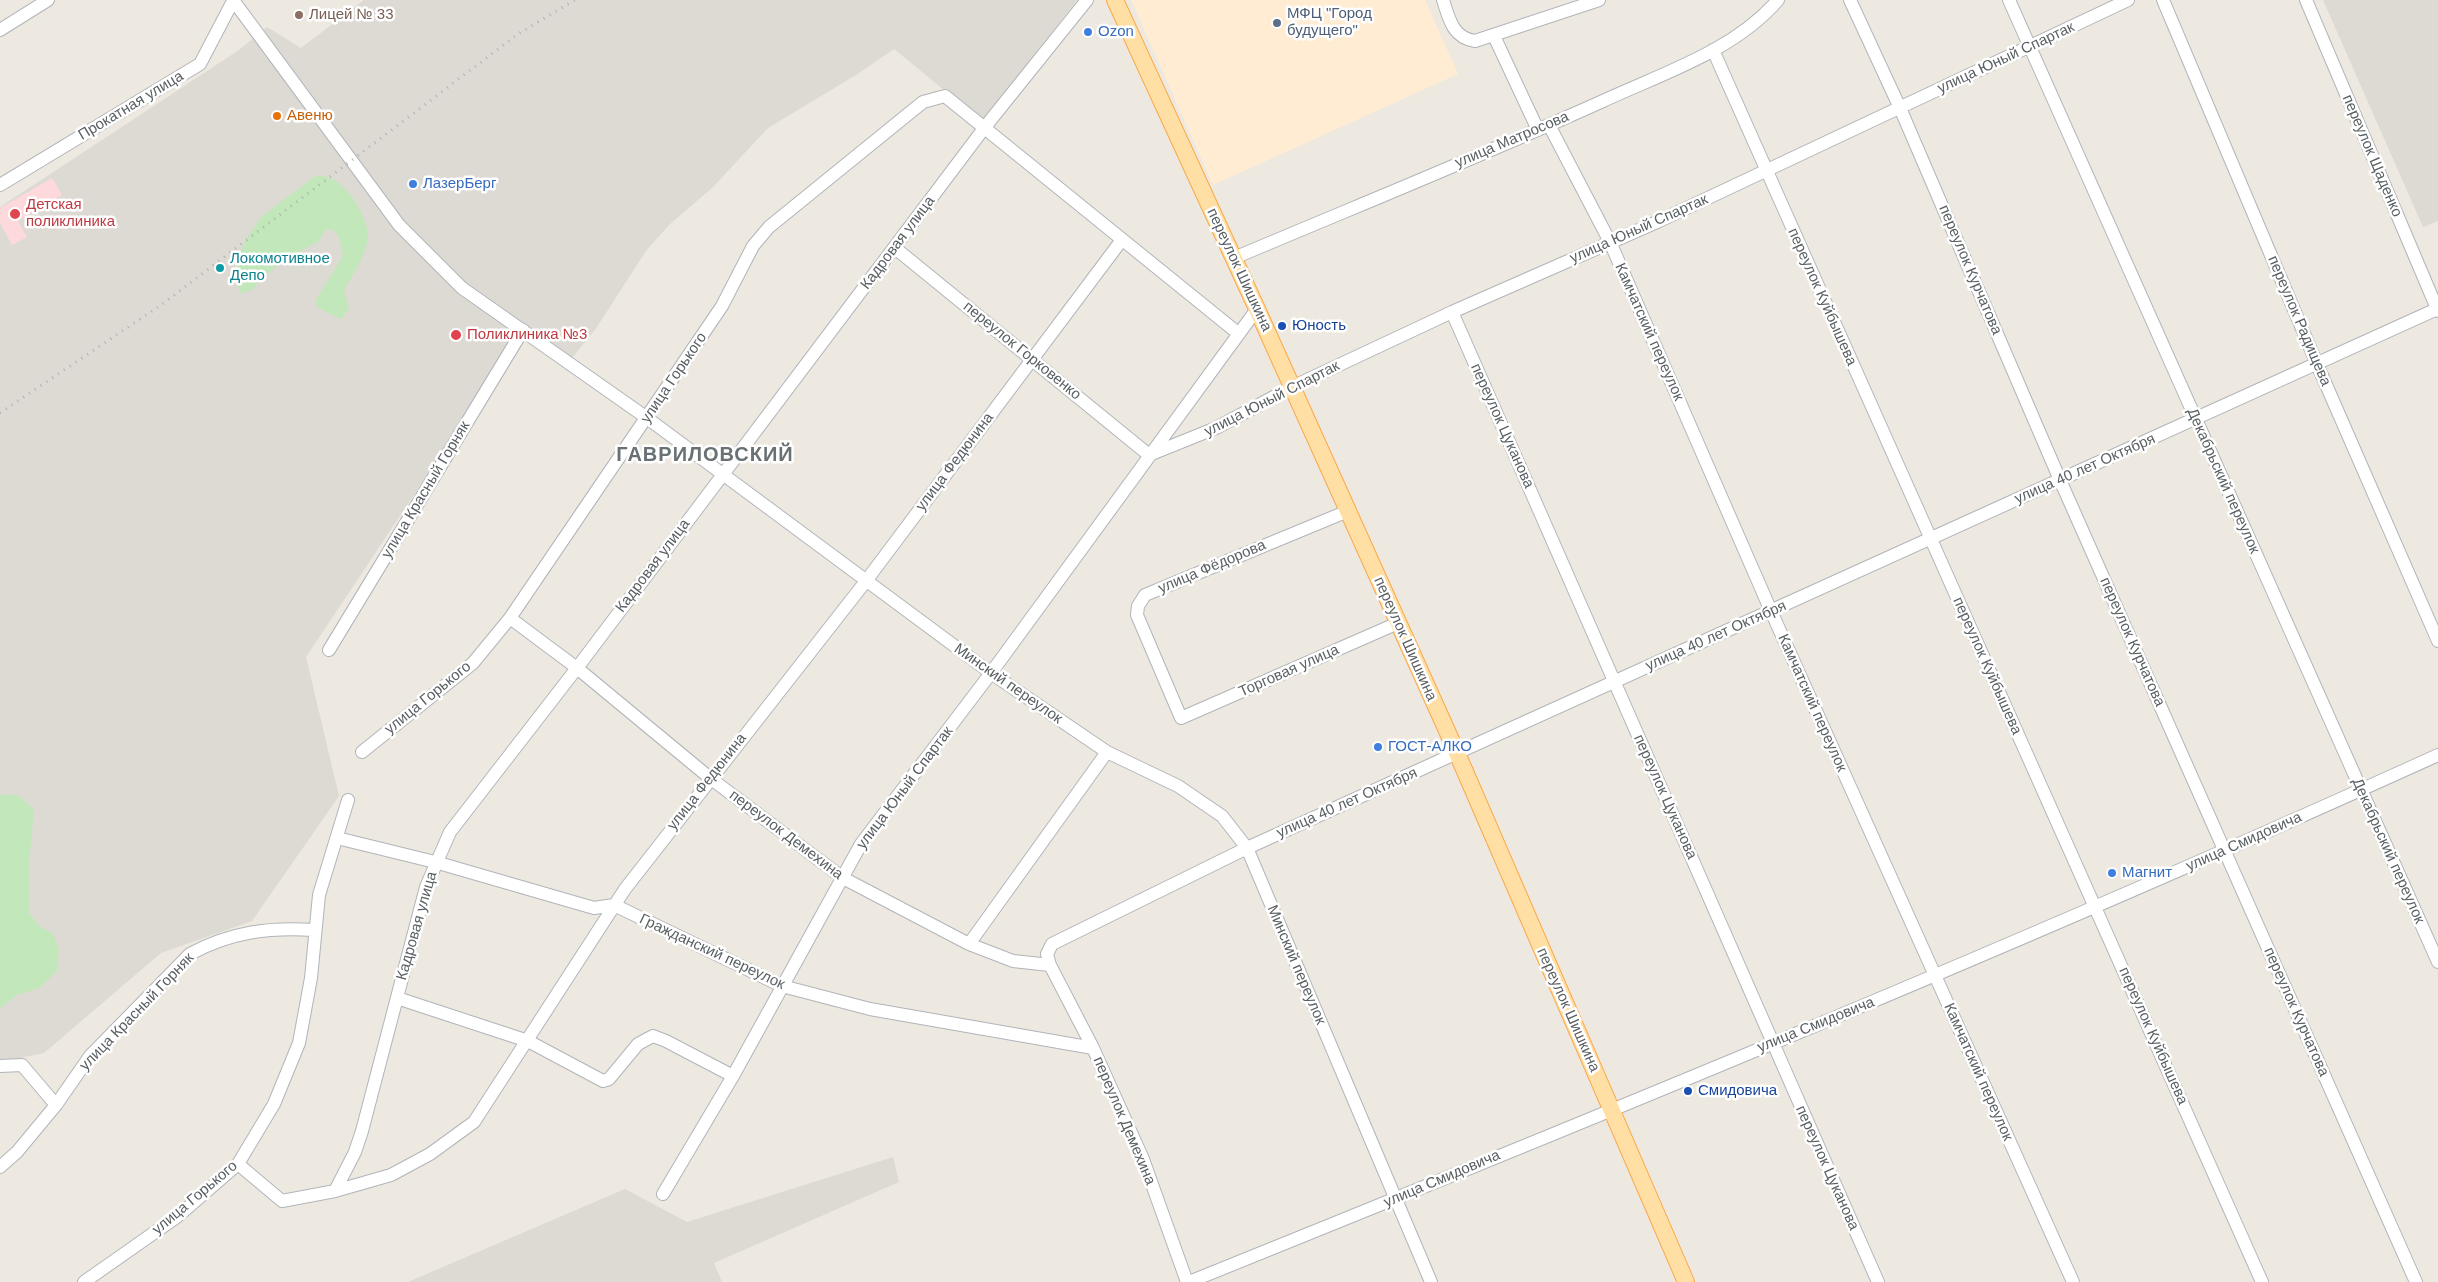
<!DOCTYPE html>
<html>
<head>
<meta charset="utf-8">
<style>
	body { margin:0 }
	canvas { display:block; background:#ede8e0 }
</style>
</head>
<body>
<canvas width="2438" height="1282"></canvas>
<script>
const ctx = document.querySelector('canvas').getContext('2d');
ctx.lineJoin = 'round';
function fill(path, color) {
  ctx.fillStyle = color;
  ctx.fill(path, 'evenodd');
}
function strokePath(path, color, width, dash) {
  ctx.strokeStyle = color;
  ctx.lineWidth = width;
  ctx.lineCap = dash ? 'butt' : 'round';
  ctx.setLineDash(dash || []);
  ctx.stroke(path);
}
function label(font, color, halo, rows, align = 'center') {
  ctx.font = font + ' Helvetica,sans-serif';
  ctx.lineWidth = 5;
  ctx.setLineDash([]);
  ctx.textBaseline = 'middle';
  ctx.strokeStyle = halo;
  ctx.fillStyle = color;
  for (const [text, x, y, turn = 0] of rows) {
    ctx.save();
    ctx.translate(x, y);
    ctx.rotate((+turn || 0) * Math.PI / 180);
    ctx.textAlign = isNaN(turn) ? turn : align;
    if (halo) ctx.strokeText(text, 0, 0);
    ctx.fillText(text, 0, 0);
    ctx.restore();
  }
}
const commercial = new Path2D(`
	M1131,0H1425L1458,74L1213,185Z`);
const industrial = new Path2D(`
	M364,0H1077L983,122L894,49L856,75L768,128L713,187L669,225L646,251L595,330L572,358L522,333L306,657L339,796L252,921L161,953L44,1053L0,1062V207L239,50L267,27L301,48Z
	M2323,0H2438V221L2423,227Z
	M893,1157L899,1182L714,1263L722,1282H408L625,1189L687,1222Z`);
const medical = new Path2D(`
	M52,178L62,195L18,221L27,237L12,245L0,223V208Z`);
const green = new Path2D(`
	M315,176C320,176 326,176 330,178C347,184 367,216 368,234C368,253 353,274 344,290L349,309L341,319L318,308L315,301L343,256C340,243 341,230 326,229L319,241L283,261L262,278L252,290L240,293L235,278L237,262L245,241L261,217Z
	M0,795H18L34,810L29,863V913L39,926L53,934L59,950L57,971L39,988L17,995L0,1008Z`);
const minor = new Path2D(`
	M233,0L399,225L462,288L647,418L991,673L1107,752L1178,786L1222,816L1247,848L1431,1282
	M1443,0C1449,19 1453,38 1475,41L1599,0
	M1850,0L1900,108L2060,480L2416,1282
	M2009,0L2438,962
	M2163,0L2317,364L2438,641
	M2306,0L2438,311
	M0,30L48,0
	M1494,36L1538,130
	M1713,50L2262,1282
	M1549,125L1610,242L1771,611L2073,1282
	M0,185L200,64L233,1
	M895,248L1149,455L1216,428L1292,387L1452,312L1657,222L2128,0
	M1234,258C1357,206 1481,156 1603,101C1663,73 1734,51 1778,0
	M1452,312L1878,1282
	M1348,511L1145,595L1138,606L1137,615L1181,718L1398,623
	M510,618L577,668L710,778L843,878L969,944L1013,961L1050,965L1047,954L1052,944L1247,848L2437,309
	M329,650L523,330
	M362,752L473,663L510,618L722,306L753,246L769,227L923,102L945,96L1239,334
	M337,838L435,862L594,908L614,905L782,986L870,1009L1093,1048
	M969,944L1107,752
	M1050,965L1093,1048L1143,1159L1187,1282
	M397,998L528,1041L603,1081L609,1079L638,1044L653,1036L666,1041L733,1076
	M0,1066L22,1065L56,1105
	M238,1164L282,1201L335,1191L391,1175L430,1154L474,1122L625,889L866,581L1121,241
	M0,1167L17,1152L56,1105L90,1056L190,954C230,932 270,927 314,930
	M335,1191L355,1152L362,1131L426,887L450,832L577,668L985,127L1087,0
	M663,1194L733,1076L861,844L991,673L1257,309
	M84,1282L178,1216L238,1164L274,1104L299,1043L311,978L319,895L348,800
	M1189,1282C1608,1113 2026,942 2438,755`);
const major = new Path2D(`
	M1115,0L1257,309L1457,753L1686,1282`);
const rail = new Path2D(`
	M0,413L161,305L518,34L575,0`);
const markers = [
	[299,15,5,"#8d6e63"],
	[1277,23,5,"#5c6f8a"],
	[1088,32,5,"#3f7fe0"],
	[277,116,5,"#e8710a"],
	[413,184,5,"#3f7fe0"],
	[15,214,6,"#e0444e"],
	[220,268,5,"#0f9aa8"],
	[1282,326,5,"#1a4fb4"],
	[456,335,6,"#e0444e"],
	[1378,747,5,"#3f7fe0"],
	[2112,873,5,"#3f7fe0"],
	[1688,1091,5,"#1a4fb4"]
];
const serviceNames = [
	["МФЦ \"Город",1287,14],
	["будущего\"",1287,31]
];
const educationNames = [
	["Лицей № 33",309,15]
];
const shopNames = [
	["Ozon",1098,32],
	["ЛазерБерг",423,184],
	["ГОСТ-АЛКО",1388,747],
	["Магнит",2122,873]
];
const streetNames = [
	["улица Юный Спартак",2006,58,-25],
	["Прокатная улица",131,106,-31],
	["улица Матросова",1512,140,-23],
	["переулок Щаденко",2372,156,67],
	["улица Юный Спартак",1639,229,-24],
	["Кадровая улица",898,243,-53],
	["переулок Шишкина",1239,270,65],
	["переулок Курчатова",1970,270,67],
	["переулок Куйбышева",1822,297,66],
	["переулок Радищева",2299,321,67],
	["Камчатский переулок",1649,332,66],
	["переулок Горковенко",1022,351,39],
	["улица Горького",674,378,-56],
	["улица Юный Спартак",1272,399,-27],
	["переулок Цуканова",1502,426,66],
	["улица Федюнина",955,462,-53],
	["улица 40 лет Октября",2085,469,-24],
	["Декабрьский переулок",2223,481,66],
	["улица Красный Горняк",426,490,-59],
	["Кадровая улица",653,566,-53],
	["улица Фёдорова",1212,567,-23],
	["улица 40 лет Октября",1716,636,-24],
	["переулок Шишкина",1405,639,66],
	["переулок Курчатова",2132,642,66],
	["переулок Куйбышева",1987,666,66],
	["Торговая улица",1289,671,-24],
	["Минский переулок",1008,684,35],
	["улица Горького",428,698,-39],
	["Камчатский переулок",1812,703,66],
	["улица Федюнина",707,782,-52],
	["улица Юный Спартак",905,788,-53],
	["переулок Цуканова",1665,797,66],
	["улица 40 лет Октября",1347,803,-24],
	["переулок Демехина",786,835,37],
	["улица Смидовича",2244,842,-24],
	["Декабрьский переулок",2388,851,66],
	["Кадровая улица",417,926,-74],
	["Гражданский переулок",712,952,25],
	["Минский переулок",1296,965,67],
	["переулок Шишкина",1568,1010,66],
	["улица Красный Горняк",137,1012,-46],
	["переулок Курчатова",2296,1012,66],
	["улица Смидовича",1816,1025,-22],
	["переулок Куйбышева",2153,1036,66],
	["Камчатский переулок",1978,1072,66],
	["переулок Демехина",1124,1121,67],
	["переулок Цуканова",1827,1168,66],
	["улица Смидовича",1442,1179,-23],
	["улица Горького",195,1198,-40]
];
const foodNames = [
	["Авеню",287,116]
];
const healthNames = [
	["Детская",26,205],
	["поликлиника",26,222],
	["Поликлиника №3",467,335]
];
const cultureNames = [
	["Локомотивное",230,259],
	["Депо",230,276]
];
const transitNames = [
	["Юность",1292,326],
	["Смидовича",1698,1091]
];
const districtNames = [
	["ГАВРИЛОВСКИЙ",705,455]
];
fill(commercial, '#ffecd3');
fill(industrial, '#dddad4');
fill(medical, '#fdd9dc');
fill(green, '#c2e7ba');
strokePath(minor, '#b1b5b9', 14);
strokePath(major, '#fba84b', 18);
strokePath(minor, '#fff', 12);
strokePath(major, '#ffdfa3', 16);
strokePath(rail, '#b0b1b2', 3, [1, 6]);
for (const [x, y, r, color] of markers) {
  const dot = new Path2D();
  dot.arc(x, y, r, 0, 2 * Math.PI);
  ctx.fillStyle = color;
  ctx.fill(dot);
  strokePath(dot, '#fff', 2);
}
label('15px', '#4e5e75', '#fff', serviceNames, 'left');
label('15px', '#785e54', '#fff', educationNames, 'left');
label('15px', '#366cbe', '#fff', shopNames, 'left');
label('15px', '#595f62', '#fff', streetNames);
label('15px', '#c56008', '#fff', foodNames, 'left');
label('15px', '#be3a42', '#fff', healthNames, 'left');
label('15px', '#0d838f', '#fff', cultureNames, 'left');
label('15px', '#164399', '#fff', transitNames, 'left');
ctx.letterSpacing = '1px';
label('bold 20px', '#697174', '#fff', districtNames);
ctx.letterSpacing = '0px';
</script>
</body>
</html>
